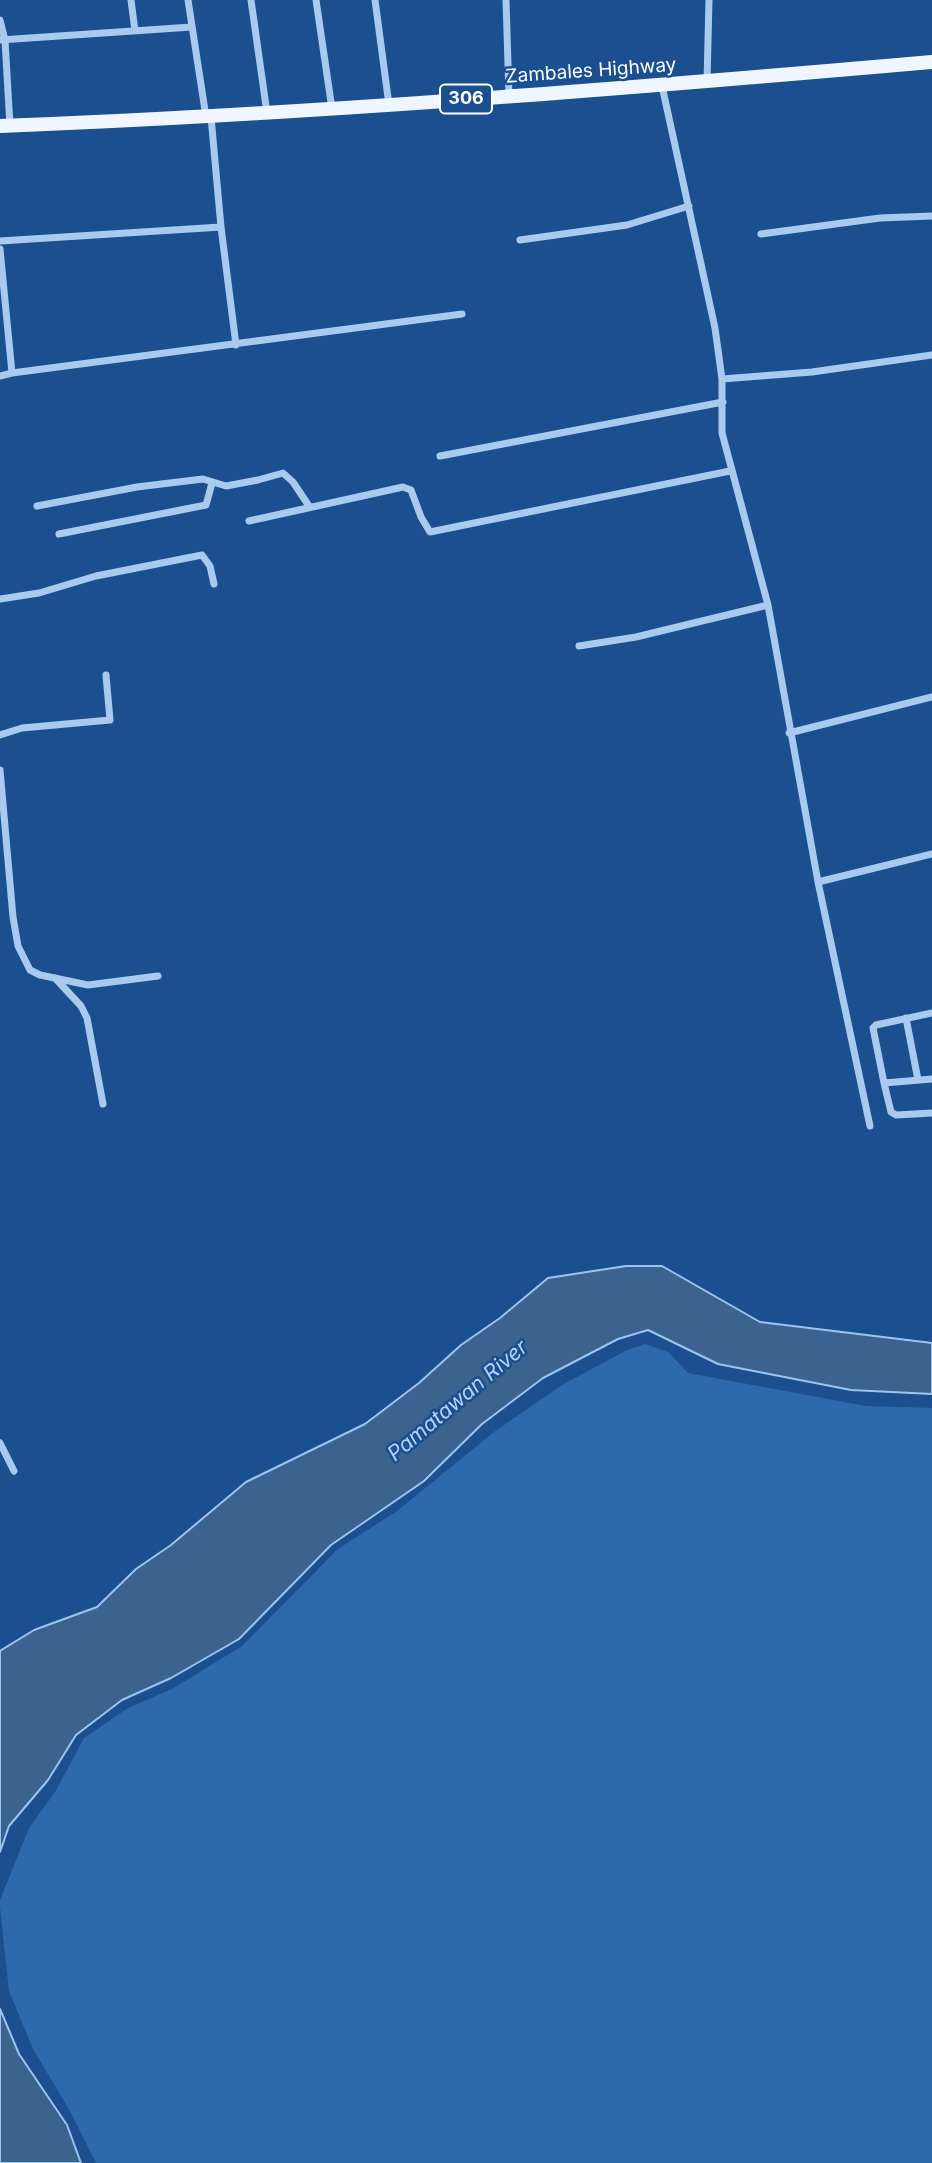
<!DOCTYPE html>
<html>
<head>
<meta charset="utf-8">
<style>
	body { margin:0 }
	canvas { display:block; background:#1b4f8f }
</style>
</head>
<body>
<canvas width="932" height="2163"></canvas>
<script>
const ctx = document.querySelector('canvas').getContext('2d');
ctx.lineJoin = 'round';
function fill(path, color) {
  ctx.fillStyle = color;
  ctx.fill(path, 'evenodd');
}
function strokePath(path, color, width, dash) {
  ctx.strokeStyle = color;
  ctx.lineWidth = width;
  ctx.lineCap = dash ? 'butt' : 'round';
  ctx.setLineDash(dash || []);
  ctx.stroke(path);
}
function label(font, color, halo, rows, align = 'center') {
  ctx.font = font + ' Inter,sans-serif';
  ctx.lineWidth = 5;
  ctx.setLineDash([]);
  ctx.textBaseline = 'middle';
  ctx.strokeStyle = halo;
  ctx.fillStyle = color;
  for (const [text, x, y, turn = 0] of rows) {
    ctx.save();
    ctx.translate(x, y);
    ctx.rotate((+turn || 0) * Math.PI / 180);
    ctx.textAlign = isNaN(turn) ? turn : align;
    if (halo) ctx.strokeText(text, 0, 0);
    ctx.fillText(text, 0, 0);
    ctx.restore();
  }
}
const green = new Path2D(`
	M645,1344L668,1352L688,1373L866,1406L932,1408V2163H96L70,2111L33,2049L9,1991L0,1907V1900L29,1828L55,1792L84,1738L128,1708L172,1689L242,1646L338,1549L397,1511L494,1432L562,1385L627,1350Z`);
const water = new Path2D(`
	M626,1266H662L760,1322L932,1343V1394L851,1390L718,1364L648,1330L618,1339L543,1378L482,1424L424,1481L331,1545L239,1639L171,1678L122,1700L76,1735L48,1780L9,1826L0,1852V1651L34,1630L97,1607L136,1569L171,1545L246,1482L365,1424L419,1383L461,1345L500,1318L548,1278Z
	M0,2009L19,2054L67,2125L81,2163H0Z`);
const minor = new Path2D(`
	M131,0L135,31
	M188,0L206,117
	M251,0L267,113
	M316,0L332,109
	M375,0L389,105
	M506,0L509,96
	M0,20L5,40L10,126
	M0,40L192,27
	M707,82L709,0
	M662,86L715,328L722,379V433L768,605L818,882L870,1126
	M211,117L221,227L236,345
	M761,234L880,218L932,216
	M520,240L627,225L689,206
	M0,241L221,227
	M0,249L12,373L462,314
	M0,376L12,373
	M722,379L812,372L932,355
	M440,456L723,402
	M37,506L137,487L203,479L226,486L258,480L283,473L293,482L309,506
	M249,521L403,487L411,490L421,517L430,532L730,471
	M59,534L206,505L212,483
	M0,599L39,593L96,576L202,555L210,566L214,584
	M579,646L636,637L768,605
	M789,733L932,697
	M0,735L22,728L110,720L106,675
	M0,770L13,917L18,946L30,970L40,975L88,985L158,976
	M818,882L932,854
	M55,978L81,1006L87,1018L103,1104
	M932,1013L876,1025L873,1028L884,1083L932,1079
	M906,1018L918,1080
	M884,1083L891,1112L896,1115L932,1113
	M0,1443L14,1471`);
const primary = new Path2D(`
	M0,126C311,114 622,89 932,62`);
const shields = [
	[466,99,52]
];
const shieldNames = [
	["306",466,99]
];
const streetNames = [
	["Zambales Highway",591,71,-4]
];
const waterNames = [
	["Pamatawan River",458,1401,-40]
];
fill(green, '#2e69ad');
fill(water, '#3c6290');
strokePath(water, '#9cc4f0', 2);
strokePath(minor, '#a9c9ee', 7);
strokePath(primary, '#f0f6ff', 14);
for (const [x, y, w] of shields) {
  const box = new Path2D();
  box.roundRect(x - w / 2, y - 14.5, w, 29, 5);
  ctx.fillStyle = '#1b4f8f';
  ctx.fill(box);
  strokePath(box, '#fff', 2);
}
label('bold 18px', '#fff', null, shieldNames);
label('19px', '#fff', '#1b4f8f', streetNames);
label('italic 21px', '#b5d3f5', '#1b4f8f', waterNames);
</script>
</body>
</html>
